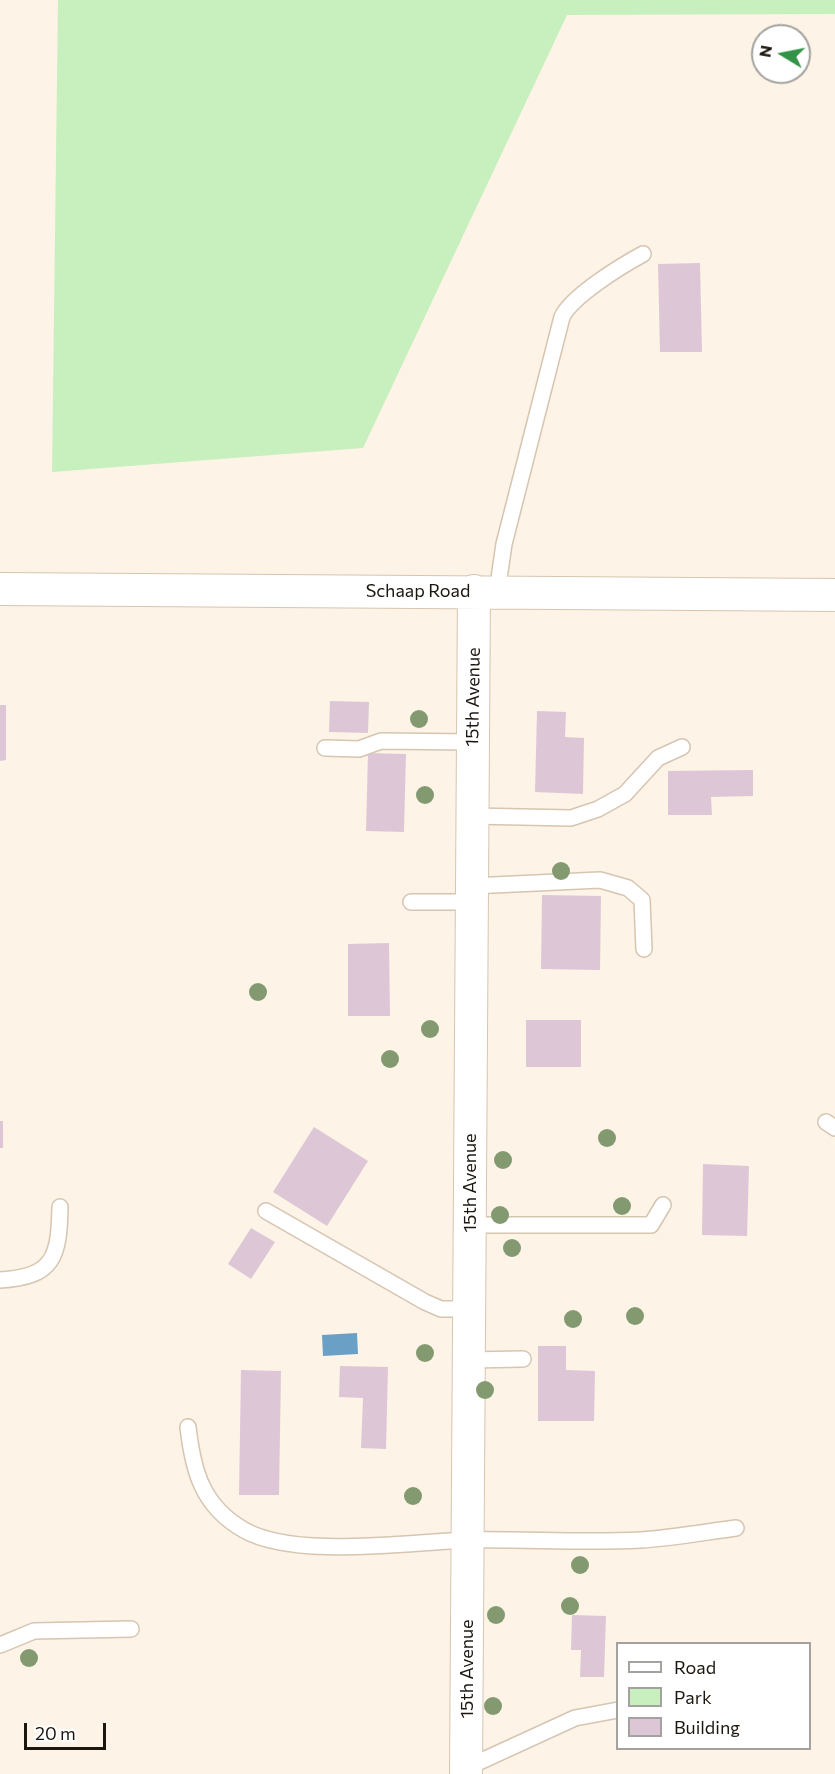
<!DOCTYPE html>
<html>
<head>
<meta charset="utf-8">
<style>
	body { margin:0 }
	#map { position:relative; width:835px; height:1774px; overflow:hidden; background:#fdf3e6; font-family:Commissioner,sans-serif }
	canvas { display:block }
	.legend { position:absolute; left:616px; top:1642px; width:195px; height:108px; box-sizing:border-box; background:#fff; border:2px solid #a4a29f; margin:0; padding:8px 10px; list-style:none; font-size:18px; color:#1c160f }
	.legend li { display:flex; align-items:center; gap:12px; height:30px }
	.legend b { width:30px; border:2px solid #a4a29f }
	.north { position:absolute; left:751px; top:24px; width:60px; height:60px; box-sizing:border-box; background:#fff; border:2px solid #a4a29f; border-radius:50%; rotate:280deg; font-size:16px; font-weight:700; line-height:24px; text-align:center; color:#1c160f }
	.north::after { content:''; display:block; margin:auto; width:21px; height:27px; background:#329245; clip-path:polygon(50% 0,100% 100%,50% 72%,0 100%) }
	.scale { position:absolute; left:24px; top:1723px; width:82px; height:27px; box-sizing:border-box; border:3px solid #1c160f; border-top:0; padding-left:8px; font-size:18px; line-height:21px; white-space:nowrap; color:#1c160f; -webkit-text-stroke:4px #fff; paint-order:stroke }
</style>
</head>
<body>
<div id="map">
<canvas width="835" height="1774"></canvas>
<ul class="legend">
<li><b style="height:8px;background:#fff"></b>Road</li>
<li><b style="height:16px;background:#c7f0be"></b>Park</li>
<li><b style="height:16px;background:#ddc7d7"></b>Building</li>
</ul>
<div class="north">N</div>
<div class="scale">20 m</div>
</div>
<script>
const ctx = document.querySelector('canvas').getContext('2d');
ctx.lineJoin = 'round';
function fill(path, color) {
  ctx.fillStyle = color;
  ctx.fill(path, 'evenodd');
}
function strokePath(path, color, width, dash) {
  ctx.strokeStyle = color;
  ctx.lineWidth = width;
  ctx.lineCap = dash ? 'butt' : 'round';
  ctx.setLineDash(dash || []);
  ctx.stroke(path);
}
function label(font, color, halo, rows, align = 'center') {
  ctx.font = font + ' Commissioner,sans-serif';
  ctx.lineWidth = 4.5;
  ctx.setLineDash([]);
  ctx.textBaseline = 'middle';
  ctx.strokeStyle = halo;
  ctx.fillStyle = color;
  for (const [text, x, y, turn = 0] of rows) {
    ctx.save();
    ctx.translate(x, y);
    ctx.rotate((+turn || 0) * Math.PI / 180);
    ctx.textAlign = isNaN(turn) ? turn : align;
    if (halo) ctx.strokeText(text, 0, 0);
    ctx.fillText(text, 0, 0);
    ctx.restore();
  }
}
const green = new Path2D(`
	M58,0H835V14L567,15L363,448L52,472Z`);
const water = new Path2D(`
	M357,1333L358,1354L323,1356L322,1335Z`);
const building = new Path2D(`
	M700,263L702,352H660L658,264Z
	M330,701L369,702L368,733L329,732Z
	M0,705H6V760L0,761Z
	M537,711L566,712L565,737L584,738L583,794L535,792Z
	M368,753L406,754L404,832L366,831Z
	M753,770V796L711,797L712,815H668V771Z
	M542,895L601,896L600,970L541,969Z
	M389,943L390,1016H348V944Z
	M526,1020H581V1067H526Z
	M0,1121H3V1148H0Z
	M314,1127L368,1161L327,1226L273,1192Z
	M703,1164L749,1166L747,1236L702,1235Z
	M251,1228L275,1242L251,1279L228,1264Z
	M538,1346H566V1370L595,1371L594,1421H538Z
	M340,1366L388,1367L386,1449L361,1448L363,1398L339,1397Z
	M241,1370L281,1371L279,1495H239Z
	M572,1615L606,1616L604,1677H580L581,1650H571Z`);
const service = new Path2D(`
	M497,592L504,544L562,317C572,296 621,266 643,254
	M325,748L359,749L381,741L472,742
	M472,816L571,818L598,809L625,794L658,758L682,747
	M472,886L600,880L628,888L642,900L644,949
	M411,902H472
	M826,1122L835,1128
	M266,1211L425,1302L441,1309H469
	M469,1225H651L663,1205
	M0,1280C54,1277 59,1257 60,1207
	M469,1360L523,1359
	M188,1427C193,1471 202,1506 244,1530C295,1559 408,1542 468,1540C526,1539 584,1543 641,1540C673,1538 705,1532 736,1528
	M0,1645L34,1631L131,1629
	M466,1768L575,1718L618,1710`);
const minor = new Path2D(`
	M0,589L835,595
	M466,1774L474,591`);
const trees = [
	[419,719],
	[425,795],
	[561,871],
	[258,992],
	[430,1029],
	[390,1059],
	[607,1138],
	[503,1160],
	[622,1206],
	[500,1215],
	[512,1248],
	[635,1316],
	[573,1319],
	[425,1353],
	[485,1390],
	[413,1496],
	[580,1565],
	[570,1606],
	[496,1615],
	[29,1658],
	[493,1706]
];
const streetNames = [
	["Schaap Road",418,591],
	["15th Avenue",473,697,-89],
	["15th Avenue",470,1183,-90],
	["15th Avenue",467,1669,-90]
];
fill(green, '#c7f0be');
fill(water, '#6aa0c5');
fill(building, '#ddc7d7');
strokePath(service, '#d6c5b1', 18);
strokePath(minor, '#d6c5b1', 34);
strokePath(service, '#fff', 15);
strokePath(minor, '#fff', 32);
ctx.fillStyle = '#839a71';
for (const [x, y] of trees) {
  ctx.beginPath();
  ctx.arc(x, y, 9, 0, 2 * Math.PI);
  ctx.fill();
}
label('18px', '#1c160f', '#fff', streetNames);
</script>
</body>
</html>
